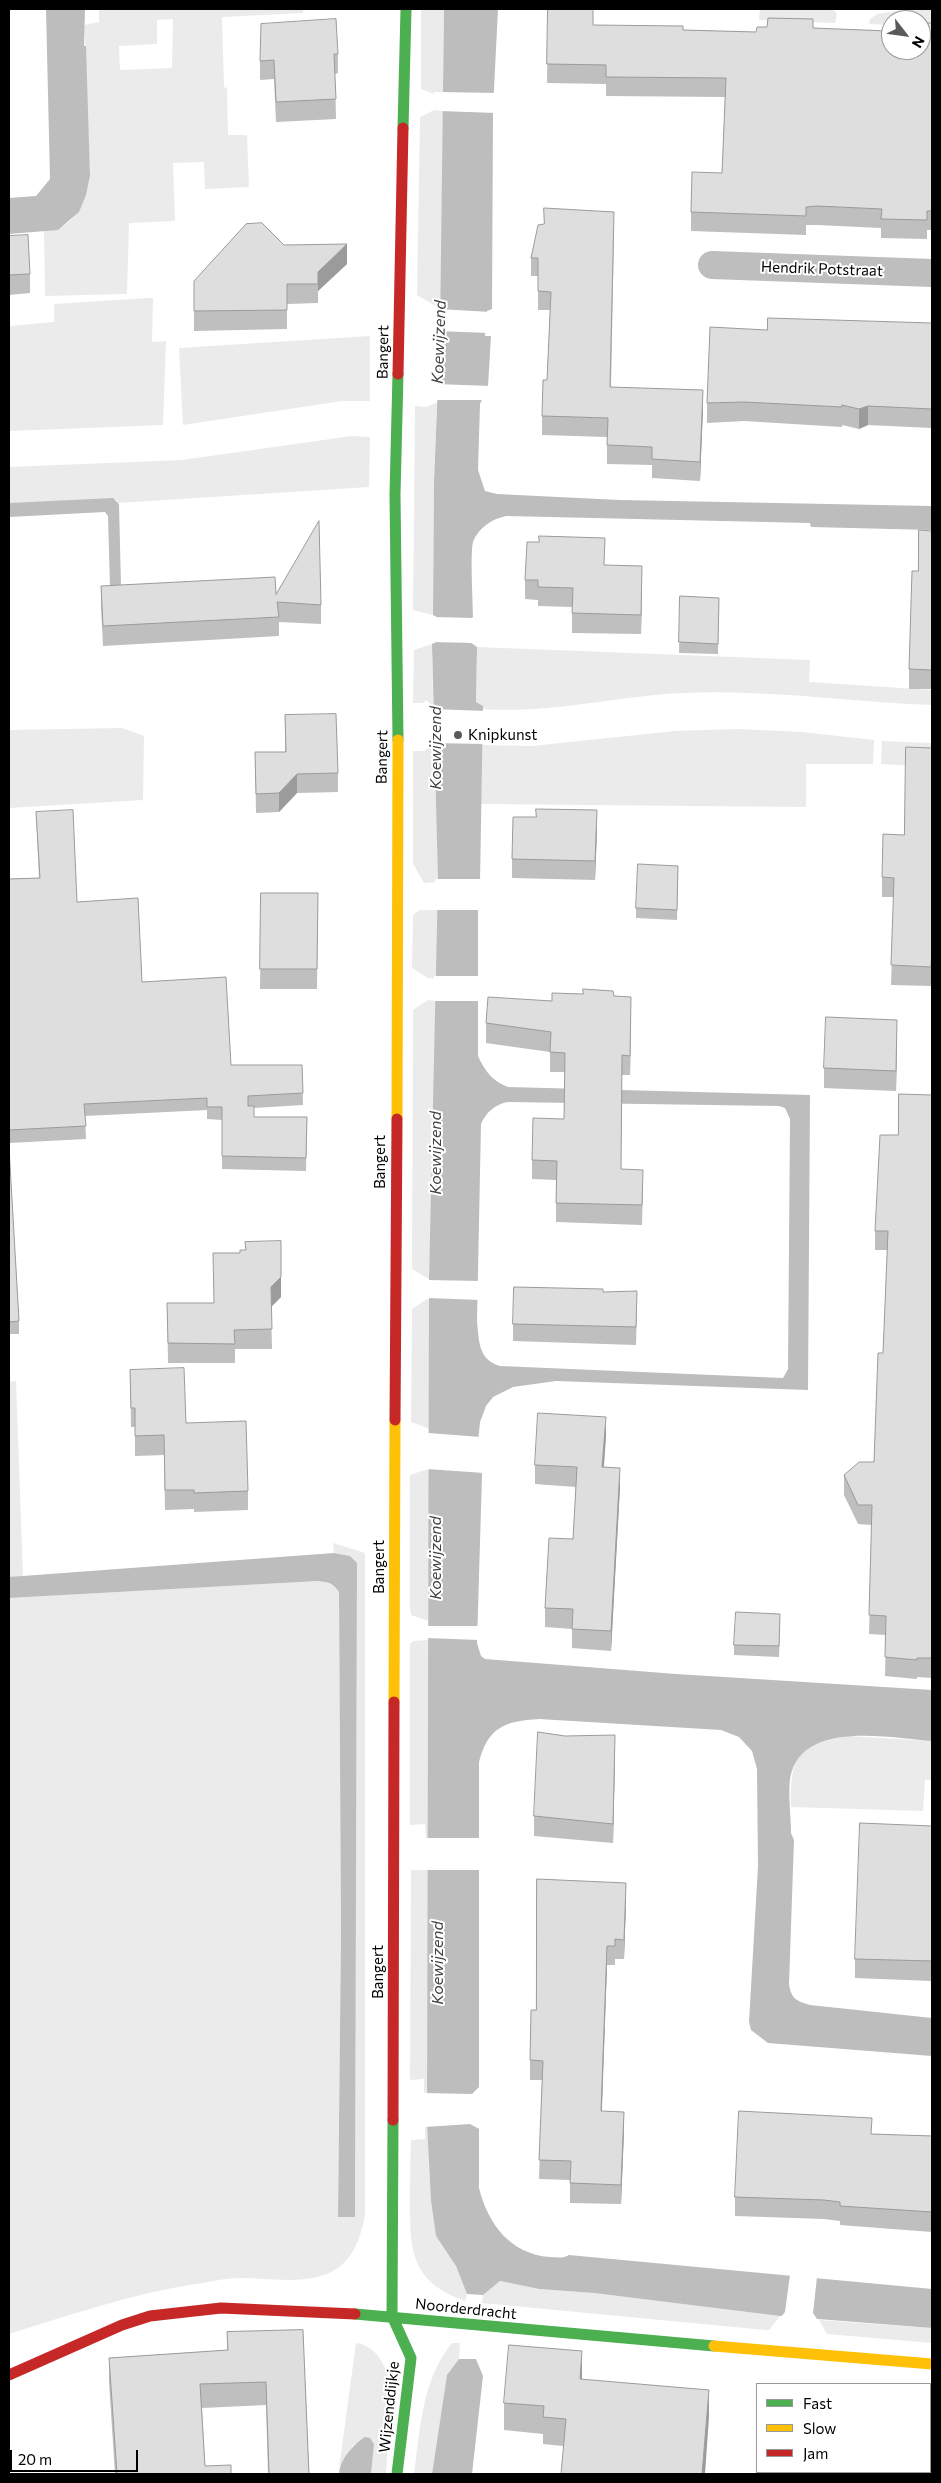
<!DOCTYPE html>
<html>
<head>
<meta charset="utf-8">
<style>
	body { margin:0 }
	#map { position:relative; width:941px; height:2483px; overflow:hidden; background:#fff; font-family:Commissioner,sans-serif }
	canvas { display:block }
	.frame { position:absolute; inset:0; border:10px solid #000; pointer-events:none }
	.legend { position:absolute; left:756px; top:2383px; width:175px; height:90px; box-sizing:border-box; background:#fff; border:1px solid #999; margin:0; padding:6px 9px; list-style:none; font-size:15px; color:#000 }
	.legend li { display:flex; align-items:center; gap:10px; height:25px }
	.legend b { width:25px; border:1px solid #999 }
	.north { position:absolute; left:881px; top:10px; width:50px; height:50px; box-sizing:border-box; background:#fff; border:1px solid #999; border-radius:50%; rotate:120deg; font-size:14px; font-weight:700; line-height:20px; text-align:center; color:#000 }
	.north::after { content:''; display:block; margin:auto; width:18px; height:22px; background:#595959; clip-path:polygon(50% 0,100% 100%,50% 72%,0 100%) }
	.scale { position:absolute; left:10px; top:2450px; width:128px; height:22px; box-sizing:border-box; border:2px solid #000; border-top:0; padding-left:6px; font-size:15px; line-height:18px; white-space:nowrap; color:#000; -webkit-text-stroke:4px #fff; paint-order:stroke }
</style>
</head>
<body>
<div id="map">
<canvas width="941" height="2483"></canvas>
<div class="frame"></div>
<ul class="legend">
<li><b style="height:6px;background:#4caf50"></b>Fast</li>
<li><b style="height:6px;background:#ffc107"></b>Slow</li>
<li><b style="height:6px;background:#c62828"></b>Jam</li>
</ul>
<div class="north">N</div>
<div class="scale">20 m</div>
</div>
<script>
const ctx = document.querySelector('canvas').getContext('2d');
ctx.lineJoin = 'round';
function fill(path, color) {
  ctx.fillStyle = color;
  ctx.fill(path, 'evenodd');
}
function strokePath(path, color, width, dash) {
  ctx.strokeStyle = color;
  ctx.lineWidth = width;
  ctx.lineCap = dash ? 'butt' : 'round';
  ctx.setLineDash(dash || []);
  ctx.stroke(path);
}
function label(font, color, halo, rows, align = 'center') {
  ctx.font = font + ' Commissioner,sans-serif';
  ctx.lineWidth = 4;
  ctx.setLineDash([]);
  ctx.textBaseline = 'middle';
  ctx.strokeStyle = halo;
  ctx.fillStyle = color;
  for (const [text, x, y, turn = 0] of rows) {
    ctx.save();
    ctx.translate(x, y);
    ctx.rotate((+turn || 0) * Math.PI / 180);
    ctx.textAlign = isNaN(turn) ? turn : align;
    if (halo) ctx.strokeText(text, 0, 0);
    ctx.fillText(text, 0, 0);
    ctx.restore();
  }
}
const green = new Path2D(`
	M99,9H303V13L222,17L224,87L227,88L228,135H247L249,187L205,189L204,162L173,163L175,221L129,223L127,294L45,296L44,231C75,229 85,204 90,176L84,25L99,22ZM173,19L172,68L120,70L119,46L157,44V20Z
	M421,9H444L443,92H434V94L421,89Z
	M760,9H833L837,14L835,23L759,20Z
	M911,9H932V27L921,26V20H891V25L869,24L870,19L877,14Z
	M434,110L443,111L441,309L417,295L420,117Z
	M148,298H153L152,342L166,341L163,425L9,431V326L54,322V304Z
	M370,336V401H342L183,425L179,348Z
	M437,402L434,481L433,615L413,610L415,406L427,407Z
	M352,436L370,437L369,487L118,503L117,500L9,503V467L182,460Z
	M432,644L433,706L426,700L423,703H413L414,650Z
	M477,647L810,660L809,682L932,690V705C849,702 767,689 683,693C616,696 551,714 483,709V706L476,702Z
	M122,728L144,736L143,800L9,808V730Z
	M738,729L802,732L874,740L873,764H806V807L481,804L482,745L532,746L675,731Z
	M882,741L932,743V767L881,764Z
	M431,745H435L438,882L424,883L413,864V751H425Z
	M420,910H438L437,979L428,978L412,968L413,915Z
	M428,1000L437,1001L429,1279L412,1269L413,1010Z
	M427,1299L431,1300L430,1429L411,1422L412,1309Z
	M16,1381L23,1577H9V1382Z
	M425,1470H430L428,1621L411,1615L410,1608V1475Z
	M333,1543L365,1553V2216C360,2239 353,2261 331,2272C305,2285 269,2278 241,2278C226,2278 210,2282 195,2284C131,2294 70,2315 9,2334V1598L318,1581C328,1582 333,1584 339,1592L341,1932L338,2217H355L357,1563L350,1556L334,1553Z
	M429,1640L428,1839L426,1838L425,1824L410,1825V1644L413,1641Z
	M848,1736L932,1741V1780H925L923,1811L791,1807C790,1755 798,1745 848,1736Z
	M411,1870H428V2092L424,2093V2079L410,2080Z
	M427,2125L431,2201L436,2236L456,2266L467,2294L465,2301C416,2283 410,2258 410,2209C410,2186 410,2163 411,2140L425,2139V2126Z
	M500,2281L539,2289L594,2293L780,2316L769,2330H766L482,2303L483,2295Z
	M819,2320L932,2328V2343L827,2334Z
	M356,2343C378,2346 387,2368 391,2387L386,2474H371L374,2444L353,2445L339,2468Z
	M452,2343H460L459,2359L447,2376L432,2474H414C420,2430 422,2379 452,2343Z`);
const water = new Path2D(`
	M46,9H85L84,46H86L90,176L86,195L79,212L58,230L9,234V198L36,196L50,179Z
	M444,9H498L493,109L492,309L487,311L485,336H491L488,386L480,404L478,470L485,491L497,494L620,500L932,506V530L811,527L810,523L506,516C492,519 478,528 473,542C470,553 473,602 473,617L468,622L467,640L477,647L476,702L483,706L480,882L478,900V1056C485,1071 492,1081 508,1087L810,1095L808,1390L556,1381L513,1387L493,1397L486,1406L480,1422L478,1442L482,1475L477,1643L481,1656L485,1659L676,1674L932,1690V1741C890,1738 800,1719 790,1779C788,1796 791,1816 791,1833L794,1840L789,1984C791,1999 797,2001 810,2005L932,2018V2056L768,2043L751,2030L749,2022L758,1866L757,1769L752,1751L739,1737L721,1730L539,1719C505,1721 488,1727 479,1762V2188C488,2224 510,2254 550,2257C556,2257 563,2259 569,2255L932,2289V2328L780,2316L594,2293L539,2289L500,2281L483,2295L467,2294L456,2266L436,2236L431,2201L427,2125L429,1279L438,882L432,644L441,640L442,620L433,615L434,481L440,334ZM507,1102L779,1106L785,1108L790,1119L788,1369L783,1378L500,1366C478,1360 479,1340 477,1321L481,1124C486,1112 495,1105 507,1102Z
	M113,498L119,504L121,586L110,588L108,516L105,512L9,517V503Z
	M334,1553L350,1556L357,1563L355,2217H338L341,1932L339,1592C333,1583 328,1582 318,1581L9,1598V1577Z
	M459,2359H476L483,2376L472,2474H432L447,2375Z
	M365,2437L370,2438L374,2444L371,2474H339C340,2459 353,2445 365,2437Z`);
const pier = new Path2D(`
	M440,92L498,93L496,113L440,111Z
	M438,309L491,312L488,333L438,331Z
	M436,384L491,386L485,400H436Z
	M433,617L475,618L471,623L470,638L474,643L432,642L439,638L440,621Z
	M431,709L486,711L485,744L432,743Z
	M435,879H483L480,910H435Z
	M434,976H481V1001H434Z
	M427,1280L481,1281L480,1300L428,1298Z
	M428,1433L481,1437L484,1473L427,1469Z
	M426,1626H480L479,1640L426,1638Z
	M426,1838H481V1870H425Z
	M481,2085V2130L470,2124L425,2127V2093L472,2094Z
	M790,2275L817,2277L813,2313L819,2322L779,2319L785,2312Z`);
const street = new Path2D(`
	M712,265L932,273`);
const fast = new Path2D(`
	M403,128L406,9
	M398,374L395,494L398,740
	M393,2120L392,2316L411,2358L397,2474
	M355,2314L714,2346`);
const slow = new Path2D(`
	M397,1119L398,740
	M394,1702L395,1420
	M714,2346L932,2364`);
const jam = new Path2D(`
	M398,374L403,128
	M395,1420L397,1119
	M393,2120L394,1702
	M9,2375L122,2325L150,2316L221,2308L355,2314`);
const wall = new Path2D(`
	M548,9L593,25L683,30L756,32L813,28L888,31L932,23V230H927V239L881,238V228L817,225H806V235L691,231V212L722,173L725,97L606,96V84L547,83Z
	M338,54V73L335,74L336,119L276,122L274,79L260,80V61Z
	M614,230L611,387L703,408L700,481L652,478V465L607,464V437L542,435V416L547,380L550,310H538V276H531V258Z
	M9,236L30,274V293L9,295Z
	M284,245L347,264L318,291V303L287,304V329L194,331V281Z
	M932,323V428L868,425L859,429L842,425V427L744,421L707,423V403L767,330Z
	M932,531V689H909V669L918,571Z
	M605,565L642,585L641,634L572,633V607L538,606V600L525,599V580Z
	M101,586L276,594L321,605V624L279,622V636L103,646L101,606Z
	M680,596L719,598L718,654L679,653Z
	M285,715L338,773V792L297,793L279,812L256,813L255,752H285Z
	M932,748V967L931,986L891,985L894,897H882V877L904,835Z
	M36,812L77,902L142,982L231,1065H302L303,1105L254,1108V1117H307L306,1171L222,1169V1120L207,1119V1110L85,1116L86,1139L9,1143V879L39,878Z
	M597,830L595,880L512,878V859Z
	M678,866L677,920L636,918V908Z
	M261,893H318L317,989H260Z
	M614,996L631,1016L630,1075H622L621,1169L643,1189L642,1225L556,1222V1180L532,1179V1160L564,1119L565,1072H550V1052L486,1043V1023L552,1001Z
	M897,1040L896,1091L824,1088V1068Z
	M932,1095V1678L917,1677V1679L885,1676L886,1635L869,1634L872,1525L858,1524L844,1495V1475L874,1462L883,1353L888,1250H875V1231L898,1135Z
	M9,1147L19,1321V1334H9Z
	M603,1292L637,1309L636,1345L513,1341V1324Z
	M281,1297L271,1307L272,1349H235V1363H168L167,1303H213Z
	M130,1370L186,1423L248,1491V1510L194,1512V1509L165,1510L164,1455L135,1456V1427H131Z
	M606,1436L604,1467L620,1487L611,1651L572,1648V1629L545,1627V1608L573,1539L576,1487L535,1484V1465Z
	M780,1625L779,1657L734,1655V1645Z
	M615,1755L613,1843L534,1836V1816Z
	M932,1826V1981L855,1978V1959Z
	M626,1902L624,1959H615V1965H607L602,2111L624,2131L621,2204L570,2203V2180L539,2179L542,2080H530V2060L536,2010Z
	M872,2134L932,2136V2232L840,2225V2221L824,2219L735,2216V2197Z
	M303,2330L309,2474H268L266,2405L202,2408L205,2466L231,2474H115L109,2382V2358L227,2350V2332Z
	M582,2379L709,2417L563,2446L543,2444V2434L504,2430V2403Z`);
const shadedWall = new Path2D(`
	M347,244V264L318,291V272Z
	M703,390V408L700,481V462Z
	M868,406V425L859,429V409Z
	M642,566V585L641,634V615Z
	M297,774V793L279,812V793Z
	M597,810V830L595,880V861Z
	M631,997V1016L630,1075V1056Z
	M897,1020V1040L896,1091V1071Z
	M281,1277V1297L271,1307V1287Z
	M606,1417V1436L602,1487V1467Z
	M620,1468V1487L611,1651V1631Z
	M615,1735V1755L613,1843V1824Z
	M626,1883V1902L624,1959V1940Z
	M607,1946V1965L601,2130V2111Z
	M624,2112V2131L621,2204V2185Z
	M582,2351V2379L580,2406V2379Z
	M709,2390V2417L705,2474H702Z`);
const building = new Path2D(`
	M548,9H593V25L683,26V30L756,32L757,27H767L768,18L813,19V28L888,31L889,22H891V50H921V23H932V211H927V220L881,219L882,209L817,206L806,207V216L691,212L692,172L722,173L726,78L606,77V65L547,64Z
	M336,19L338,54H334L336,99L276,102L274,60L260,61L261,24Z
	M544,208L614,212L610,387L703,390L700,462L652,459V447L607,445L608,418L542,416L543,380H547L551,292L538,291V258H531L538,225L544,224Z
	M262,223L284,245L347,244L318,272V284H287V310L194,311V281L246,224Z
	M28,235L30,274L9,275V236Z
	M768,318L932,323V409L868,406L859,409L842,405V407L744,402L707,403L710,327L767,330Z
	M319,521L321,605L277,602L279,617L103,626L101,586L275,577L276,594Z
	M919,530L932,531V670L909,669L912,571H918Z
	M539,536L605,538L604,565L642,566L641,615L572,613L573,588L538,587V580H525L527,542H539Z
	M680,596L719,598L718,644L679,642Z
	M336,714L338,773L297,774L279,793L256,794L255,752H286L285,715Z
	M906,747L932,748V947L931,967L891,965L894,878L882,877L883,834L904,835Z
	M536,809L597,810L595,861L512,859L513,817H536Z
	M73,810L77,902L138,898L142,982L226,977L231,1065H302L303,1093L248,1096V1106H254V1117H307L306,1158L222,1156V1107H207V1098L84,1104L86,1126L9,1130V879L40,878L36,812Z
	M638,864L678,866L677,910L636,908Z
	M261,893H318L317,969H260Z
	M583,989L613,991L614,996L631,997L630,1056L622,1055L621,1169L643,1170L642,1205L556,1203L557,1161L532,1160L533,1118L564,1119L565,1053L550,1052L551,1032L486,1023L488,997L552,1001V993L583,994Z
	M826,1017L897,1020L896,1071L824,1068Z
	M899,1094L932,1095V1658H917V1660L885,1657L886,1616L869,1615L872,1505H858L844,1475L859,1462H874L878,1353H883L888,1231H875L880,1135H898Z
	M9,1147L19,1321L9,1322Z
	M281,1241V1277L271,1287L272,1329L234,1330L235,1344L168,1343L167,1303H214L213,1253H240V1250H246L245,1242Z
	M514,1287L603,1289V1292L637,1291L636,1327L513,1324Z
	M184,1368L186,1423L246,1421L248,1491L194,1493V1490H165L164,1435L135,1436V1408H131L130,1370Z
	M538,1413L606,1417L602,1467L620,1468L611,1631L572,1629L573,1609L545,1608L549,1538L573,1539L577,1467L535,1465Z
	M736,1612L780,1614L779,1646L734,1645Z
	M538,1732L565,1736L615,1735L613,1824L534,1816Z
	M860,1823L932,1826V1961L855,1959Z
	M537,1879L626,1883L624,1940L615,1939V1946H607L601,2111L624,2112L621,2185L570,2183L571,2161L539,2160L543,2061L530,2060L531,2010H536Z
	M739,2111L872,2118L871,2134L932,2136V2212L840,2206V2202L824,2200L735,2197Z
	M303,2330L309,2474H269L266,2382L200,2384L205,2466L231,2465V2474H117L109,2358L228,2350L227,2332Z
	M509,2345L582,2351L580,2379L709,2390L702,2474H561L566,2419L543,2417L544,2406L504,2403Z`);
const markers = [
	[458,735,5,"#595959"]
];
const streetNames = [
	["Hendrik Potstraat",822,269,2],
	["Bangert",383,352,-89],
	["Bangert",382,757,-89],
	["Bangert",380,1162,-90],
	["Bangert",379,1567,-90],
	["Bangert",378,1972,-90],
	["Noorderdracht",466,2309,6],
	["Wijzenddijkje",389,2407,-84]
];
const poiNames = [
	["Knipkunst",468,735]
];
const waterNames = [
	["Koewijzend",439,342,-88],
	["Koewijzend",436,748,-90],
	["Koewijzend",436,1153,-90],
	["Koewijzend",436,1558,-90],
	["Koewijzend",438,1963,-90]
];
fill(green, '#ebebeb');
fill(water, '#bdbdbd');
fill(pier, '#fff');
strokePath(street, '#bebebe', 28);
strokePath(fast, '#4caf50', 11);
strokePath(slow, '#ffc107', 11);
strokePath(jam, '#c62828', 11);
fill(wall, '#bfbfbf');
fill(shadedWall, '#9b9b9b');
fill(building, '#dedede');
strokePath(building, '#9b9b9b', 1);
for (const [x, y, r, color] of markers) {
  const dot = new Path2D();
  dot.arc(x, y, r, 0, 2 * Math.PI);
  ctx.fillStyle = color;
  ctx.fill(dot);
  strokePath(dot, '#fff', 2);
}
label('15px', '#000', '#fff', streetNames);
label('15px', '#000', '#fff', poiNames, 'left');
label('italic 16px', '#424242', '#fff', waterNames);
</script>
</body>
</html>
